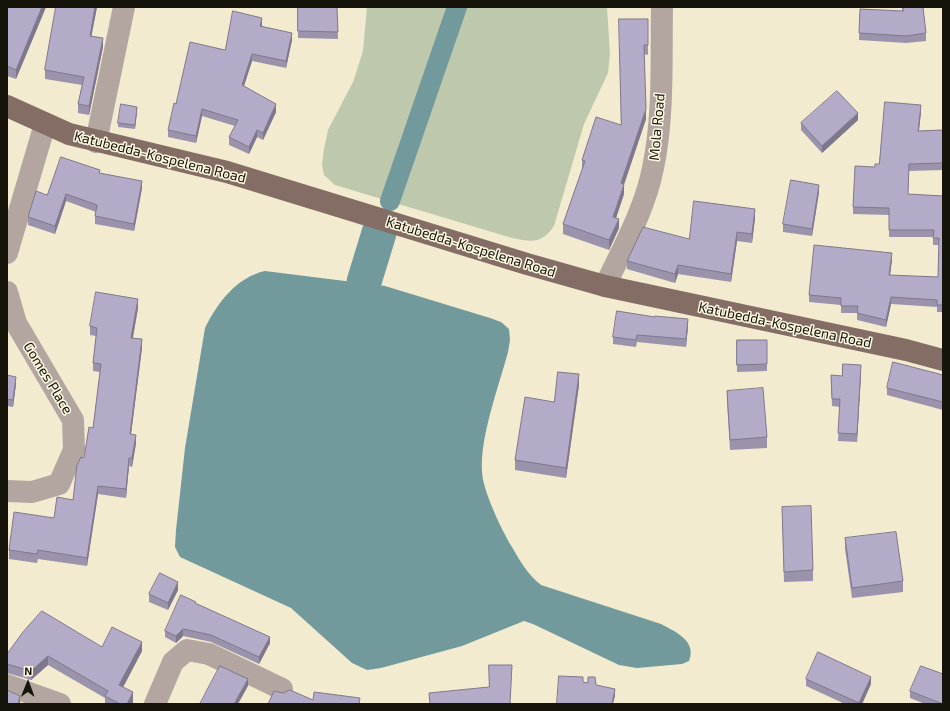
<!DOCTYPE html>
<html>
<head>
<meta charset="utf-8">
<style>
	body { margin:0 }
	#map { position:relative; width:950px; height:711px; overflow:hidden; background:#f2ebcf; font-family:"Exo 2",sans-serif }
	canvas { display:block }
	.frame { position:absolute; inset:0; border:8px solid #16140a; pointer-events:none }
	.north { position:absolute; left:8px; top:663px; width:40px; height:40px; -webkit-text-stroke:3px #fef9e2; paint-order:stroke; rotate:1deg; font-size:11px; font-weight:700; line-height:16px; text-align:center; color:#16140a }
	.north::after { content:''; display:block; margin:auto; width:14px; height:18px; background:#16140a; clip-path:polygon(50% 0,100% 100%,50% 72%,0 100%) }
</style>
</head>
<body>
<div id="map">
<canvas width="950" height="711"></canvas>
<div class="frame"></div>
<div class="north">N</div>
</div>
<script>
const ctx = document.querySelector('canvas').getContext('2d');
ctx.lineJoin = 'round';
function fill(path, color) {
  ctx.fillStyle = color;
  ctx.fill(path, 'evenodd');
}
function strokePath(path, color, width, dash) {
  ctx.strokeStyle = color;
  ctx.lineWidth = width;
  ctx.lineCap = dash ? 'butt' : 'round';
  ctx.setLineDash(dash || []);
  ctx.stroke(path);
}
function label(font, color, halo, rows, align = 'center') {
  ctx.font = font + ' "Exo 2",sans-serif';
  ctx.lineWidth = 3;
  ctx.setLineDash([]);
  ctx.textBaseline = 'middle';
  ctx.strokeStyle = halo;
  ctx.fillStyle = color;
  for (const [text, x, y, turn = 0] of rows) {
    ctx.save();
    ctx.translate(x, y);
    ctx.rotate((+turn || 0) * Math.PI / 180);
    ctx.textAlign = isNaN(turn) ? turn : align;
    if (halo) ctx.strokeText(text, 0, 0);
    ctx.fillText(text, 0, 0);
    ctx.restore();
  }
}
const green = new Path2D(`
	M367,7H607L610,54L608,73L584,124L554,226C542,244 532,242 512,238L335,185L324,175L322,165L324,149L328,130L353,82L363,51Z`);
const water = new Path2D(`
	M265,271L385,286L490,318L501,322L509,329L510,340L508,352C499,386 480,436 482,471C482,489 502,531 512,547C520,561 528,575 541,585L661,624C676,632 697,641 689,661L682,664L637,668L619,665L533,624L524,621L462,646L381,668L367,670L352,663L291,608L180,557L175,547L176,530L185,448L205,328C217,303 237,277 265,271Z`);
const canal = new Path2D(`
	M390,201L457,7`);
const river = new Path2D(`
	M364,282L379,233`);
const minor = new Path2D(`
	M96,142L124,7
	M7,253L45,124
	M605,286C623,248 645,209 653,168C664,116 661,60 662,7
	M7,292L16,323L73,420L74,450L59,484L32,492L7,491
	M7,685L60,704
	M155,704L173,662L187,650L209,654L282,689`);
const major = new Path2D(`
	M7,106L69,134L227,172L527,264L605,286L906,350L943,360`);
const wall = new Path2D(`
	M7,7H46L16,79L7,76Z
	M56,7H97L91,36L103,47L89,115L78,113V104L82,85L45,79V70Z
	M298,7H337L338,39L298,38Z
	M902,7H923L926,33V41L906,43L859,40L860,9L902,11Z
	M648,19V55L644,54L646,119L624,185V194L616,218L619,228L609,250L563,234V224L582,170V160L621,125Z
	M262,25V27L292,40L286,68L252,61L244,86L276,112L263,140L257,137L249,154L229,145V137L235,126L202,116L196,143L168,137V130L176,104L225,50Z
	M137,111L135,129L118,127V123Z
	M921,112L919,131L943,130V170L909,171L908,194L943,196V312H937V307L891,304L886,327L857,320V313H841V305L809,302V295L892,260L890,275L938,277L939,245H933V237H889V215L853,214V207L875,167L879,164Z
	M858,120L822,153L801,130V123Z
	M100,173L142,188L134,231L95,224V216L96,212L66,201L55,234L28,225V217L47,195Z
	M819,192L812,236L783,232V224Z
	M755,218L752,243L737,241L731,282L678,274L675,283L627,269V261L689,239Z
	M138,308L133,338L142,348L131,434L136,443L132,467L129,466L126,498L98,494L87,566L38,559L37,563L9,559V550L54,518L73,500L84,458L93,428L100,372L93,371V363L96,336L90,335V326Z
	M688,326L686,347L637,342L636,347L613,344V337Z
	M737,340H767V371L737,372Z
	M861,373L857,442L838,441L840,407L832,406L831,375L842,376Z
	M7,375L16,384L13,407L7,406Z
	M943,375V410L887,395V388Z
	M579,385L566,478L515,470V460L554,402Z
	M727,391L767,437V448L730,450L727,401Z
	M782,507L813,570V581L784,582Z
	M845,538L903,581V592L852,598L845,549Z
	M178,590L168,610L149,602V594Z
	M196,604L270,643L259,664L211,642L183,636L176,643L165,637V631Z
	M102,647L142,651L123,687L133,702L132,704H105V698L48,665L31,680L7,673V654Z
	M806,679L871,684L862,704H845L806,686Z
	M910,691L943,704H925L910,698Z`);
const shadedWall = new Path2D(`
	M42,7H46L16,79V70Z
	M95,7H97L90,44V36Z
	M262,18V25L260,34V26Z
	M292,33V40L286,68V61Z
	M103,38V47L89,115V106Z
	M252,54V61L242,92V85Z
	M276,104V112L263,140V133Z
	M921,105V112L918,138V131Z
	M137,107V111L135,129V125Z
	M202,109V116L196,143V136Z
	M646,109V119L621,193V183Z
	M858,113V120L822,153V146Z
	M257,130V137L249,154V147Z
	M142,181V188L134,231V224Z
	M624,185V194L613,227V217Z
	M819,185V192L812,236V229Z
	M66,194V201L55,234V226Z
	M755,209V218L752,243V234Z
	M619,219V228L609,250V240Z
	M737,232V241L731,282V274Z
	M892,253V260L889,282V275Z
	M678,265V274L675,283V274Z
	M891,297V304L886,327V320Z
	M138,299V308L131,347V338Z
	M688,319V326L686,347V339Z
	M142,339V348L130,442V434Z
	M861,365V373L857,442V434Z
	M579,374V385L566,478V468Z
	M16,377V384L13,407V400Z
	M136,435V443L132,467V458Z
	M129,458V466L126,498V489Z
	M98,486V494L87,566V558Z
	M178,582V590L168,610V603Z
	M183,629V636L176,643V636Z
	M270,637V643L259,664V657Z
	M142,642V651L119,695V685Z
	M48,656V665L31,680V671Z
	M871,677V684L862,704H859Z
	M248,679V686L238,704H234Z
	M615,689V696L613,704H612Z
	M133,692V702L132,704H127Z
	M20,696V704H18Z`);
const building = new Path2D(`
	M7,7H42L16,70L7,66Z
	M56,7H95L90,36L103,38L89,106L78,104L84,77L45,70Z
	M298,7H337L338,32L298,31Z
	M903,7H923L926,33L906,36L859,33L860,9L903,11Z
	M233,11L262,18L260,26L292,33L286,61L252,54L242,85L276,104L263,133L257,130L249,147L229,137L238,120L202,109L196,136L168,130L174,103L176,104L190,42L225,50Z
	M619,19H648V45H644L646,109L621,183L624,185L613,217L619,219L609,240L563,224L585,161L582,160L596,117L621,125Z
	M837,91L858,113L822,146L801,123Z
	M885,102L921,105L918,131L943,130V163L909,164L908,194L943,196V305H937V300L891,297L886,320L857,313L858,306H841V298L809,295L814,245L892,253L889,275L938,277L939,238H933L934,230H889V208L853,207L855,166L875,167V164H879Z
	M121,104L137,107L135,125L118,123Z
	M61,157L100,170L99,173L142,181L134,224L95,216L97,205L66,194L55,226L28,217L36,191L47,195Z
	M791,180L819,185L812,229L783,224Z
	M694,201L755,209L752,234L737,232L731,274L678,265L675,274L627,261L643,227L689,239Z
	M96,292L138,299L131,338L142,339L130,434L136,435L132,458H129L126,489L98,486L87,558L38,550L37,554L9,550L14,512L54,518L57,497L73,500L77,465L81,457L84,458L89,427L93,428L101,364L93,363L97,328L90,326Z
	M617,311L655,317V316L688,319L686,339L637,335L636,340L613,337Z
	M737,340H767V364L737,365Z
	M893,362L943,375V402L887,388Z
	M843,364L861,365L857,434L838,433L840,399H832L831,375L842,376Z
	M558,372L579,374L566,468L515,460L525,397L554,402Z
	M7,375L16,377L13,400L7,399Z
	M763,388L767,437L730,440L727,391Z
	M811,506L813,570L784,572L782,507Z
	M896,532L903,581L852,588L845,538Z
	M160,573L178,582L168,603L149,594Z
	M181,595L196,602L195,603L270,637L259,657L211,635L183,629L176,636L165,631Z
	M42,611L102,647L112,627L142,642L119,685L133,692L127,704H120L105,696L108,691L48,656L31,671L7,664V654L23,632Z
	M818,652L871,677L859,703L806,679Z
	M489,665H512L510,704H430L429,693L489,687Z
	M220,666L248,679L234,704H200Z
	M921,666L943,674V704L910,691Z
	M559,676L583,677V682L588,683V677H595L596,685L615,689L612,704H557Z
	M7,690L20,696L18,704H7Z
	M290,690L313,700L314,692L360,698L359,704H268L274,691L283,693Z`);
const streetNames = [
	["Mola Road",657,127,-85],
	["Katubedda-Kospelena Road",160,157,14],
	["Katubedda-Kospelena Road",471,247,17],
	["Katubedda-Kospelena Road",785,325,12],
	["Gomes Place",48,378,59]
];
fill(green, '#bec8ad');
fill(water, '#72999c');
strokePath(canal, '#72999c', 20);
strokePath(river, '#72999c', 35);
strokePath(minor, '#b3a6a1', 22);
strokePath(major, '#846d65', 22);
fill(wall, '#9b93ac');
fill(shadedWall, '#7e788c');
fill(building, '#b4abc8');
strokePath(building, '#7e788c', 1);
label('14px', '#16140a', '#fef9e2', streetNames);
</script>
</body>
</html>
